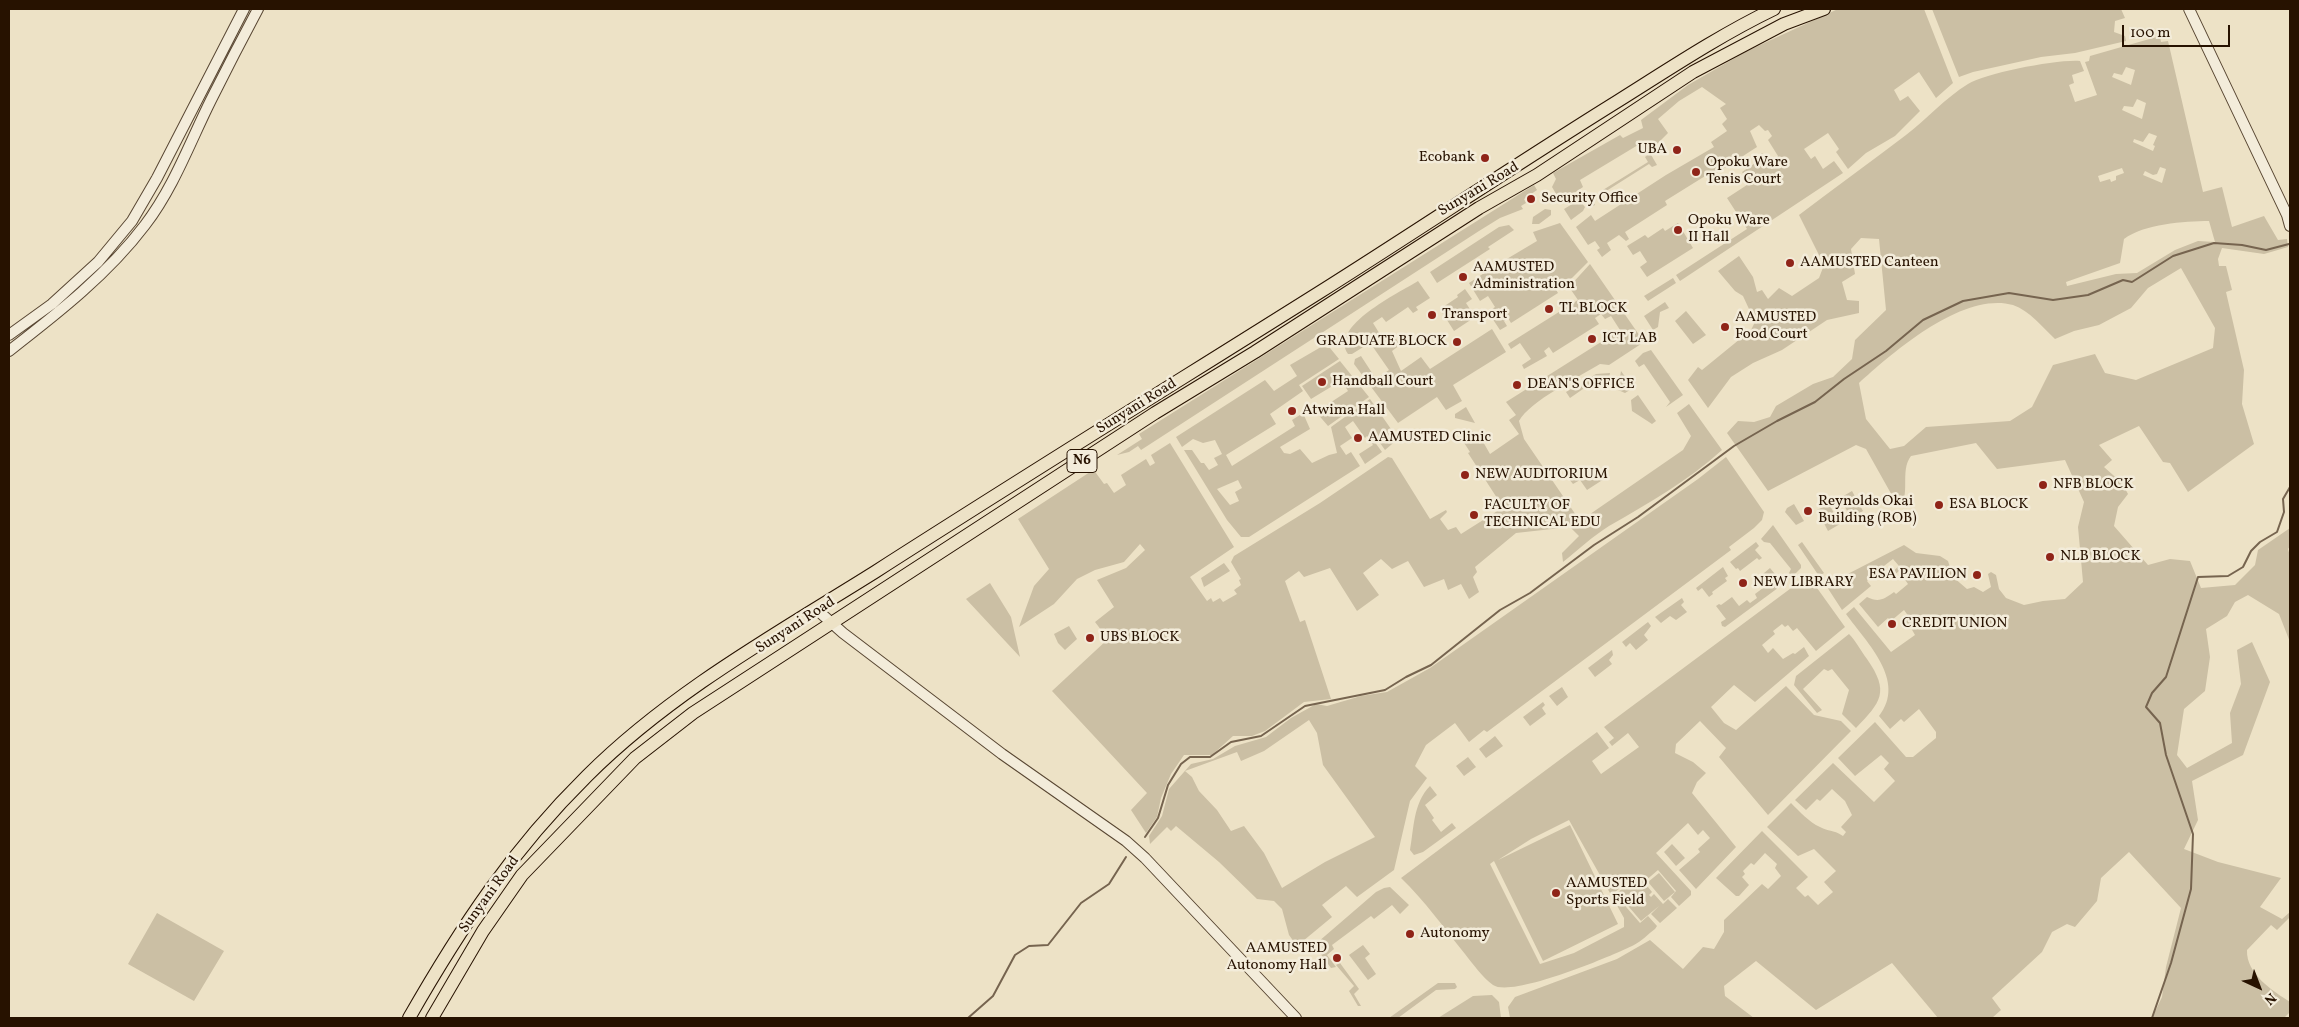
<!DOCTYPE html>
<html>
<head>
<meta charset="utf-8">
<style>
	body { margin:0 }
	#map { position:relative; width:2299px; height:1027px; overflow:hidden; background:#ede2c6; font-family:Vollkorn,serif }
	canvas { display:block }
	.frame { position:absolute; inset:0; border:10px solid #271200; pointer-events:none }
	.north { position:absolute; left:2234px; top:962px; width:50px; height:50px; -webkit-text-stroke:4px #f3ecda; paint-order:stroke; rotate:137deg; font-size:14px; font-weight:700; line-height:20px; text-align:center; color:#271200 }
	.north::after { content:''; display:block; margin:auto; width:18px; height:22px; background:#271200; clip-path:polygon(50% 0,100% 100%,50% 72%,0 100%) }
	.scale { position:absolute; left:2122px; top:25px; width:108px; height:22px; box-sizing:border-box; border:2px solid #271200; border-top:0; padding-left:6px; font-size:15px; line-height:18px; white-space:nowrap; color:#271200; -webkit-text-stroke:4px #f3ecda; paint-order:stroke }
</style>
</head>
<body>
<div id="map">
<canvas width="2299" height="1027"></canvas>
<div class="frame"></div>
<div class="north">N</div>
<div class="scale">100 m</div>
</div>
<script>
const ctx = document.querySelector('canvas').getContext('2d');
ctx.lineJoin = 'round';
function fill(path, color) {
  ctx.fillStyle = color;
  ctx.fill(path, 'evenodd');
}
function strokePath(path, color, width, dash) {
  ctx.strokeStyle = color;
  ctx.lineWidth = width;
  ctx.lineCap = dash ? 'butt' : 'round';
  ctx.setLineDash(dash || []);
  ctx.stroke(path);
}
function label(font, color, halo, rows, align = 'center') {
  ctx.font = font + ' Vollkorn,serif';
  ctx.lineWidth = 5;
  ctx.setLineDash([]);
  ctx.textBaseline = 'middle';
  ctx.strokeStyle = halo;
  ctx.fillStyle = color;
  for (const [text, x, y, turn = 0] of rows) {
    ctx.save();
    ctx.translate(x, y);
    ctx.rotate((+turn || 0) * Math.PI / 180);
    ctx.textAlign = isNaN(turn) ? turn : align;
    if (halo) ctx.strokeText(text, 0, 0);
    ctx.fillText(text, 0, 0);
    ctx.restore();
  }
}
const green = new Path2D(`
	M1838,9H1924L1953,83L1936,98L1919,72L1894,90L1900,101L1908,96L1920,111L1895,136L1866,153L1848,169L1836,152L1839,149L1828,133L1804,149L1811,159L1815,156L1823,169L1834,161L1843,173L1680,281L1676,275L1747,229L1727,198L1750,183L1742,172L1761,159L1759,155L1762,153L1769,162L1778,156L1768,140L1772,136L1768,130L1765,131L1759,125L1750,131L1757,147L1712,176L1710,173L1665,201L1667,205L1625,232L1629,239L1626,241L1619,235L1607,243L1611,250L1602,257L1597,250L1600,248L1595,241L1588,245L1576,227L1591,215L1595,221L1666,175L1714,147L1711,142L1727,131L1722,124L1727,119L1720,108L1726,104L1702,87L1679,101L1658,119L1668,133L1655,146L1644,147L1638,145L1580,180L1583,187L1561,202L1552,187L1556,179L1553,173L1620,135L1623,138L1643,128L1641,120L1688,85L1747,51Z
	M1932,9H2121L2125,18L2115,21L2114,32L2125,36L2126,41L2075,53L2041,57L1973,72L1959,77Z
	M2160,36L2161,42L2168,41L2203,192L2222,187L2232,227L2264,216L2278,240L2287,239L2288,247L2264,254L2222,248L2218,259L2219,266H2226L2232,290L2226,292L2244,370L2242,404L2254,444L2188,492L2170,463L2163,462L2139,426L2099,445L2112,460L2104,467L2122,483L2128,494L2118,507L2114,526L2148,565L2170,559L2190,561L2201,588L2235,585L2255,565L2258,550L2290,528V517V546L2288,549L2290,556V642L2279,614L2248,595L2235,602L2227,616L2206,629L2210,657L2205,691L2184,709L2177,755L2187,768L2232,743L2230,713L2241,684L2237,650L2252,642L2270,682L2243,755L2192,781L2198,820L2184,849L2218,862L2281,878L2260,907L2282,919L2290,912V917L2277,930L2271,925L2247,950C2246,974 2273,991 2290,1002V1012L2284,1018H2152L2162,997L2166,967L2181,908L2129,852L2101,878L2097,901L2075,927L2067,924L2052,932L2042,952L1992,998L2001,1010L1992,1018H1938L1892,963L1816,1010L1756,961L1724,986L1725,996L1754,1018H1510L1508,1007L1515,997L1617,959L1650,940L1683,969L1703,947L1714,949L1724,932V920L1762,884L1768,889L1781,876L1775,868L1777,864L1765,853L1754,865L1751,863L1743,871L1745,874L1742,877L1749,885L1739,896H1736L1716,878L1762,831L1808,877L1796,888L1805,897L1808,895L1818,905L1833,892L1824,882L1836,871L1814,849L1798,856L1767,827L1791,803C1800,812 1809,822 1820,827C1829,832 1832,829 1843,836L1846,832L1841,827L1852,815L1845,801L1832,789L1820,801L1817,799L1806,810L1795,800L1833,763L1874,802L1895,781L1884,769L1889,763L1881,755L1855,776L1838,758L1875,722L1906,757H1913L1936,738V732L1919,709L1904,722L1901,719L1890,729L1879,716C1907,681 1867,643 1846,614L1854,607L1891,652L1915,635L1911,628L1901,624L1909,617L1904,610L1891,621L1888,618L1878,627L1859,604L1867,597C1879,603 1884,599 1894,592L1896,594L1908,584L1899,571L1891,578L1889,575L1899,566L1893,559L1880,569L1878,567L1868,575L1870,578L1867,581L1871,586L1842,610L1827,587L1838,579L1904,545L1916,553L1940,556L1948,561L1953,577L1967,589L1974,587L1983,592L1991,587L1988,574L1991,572L1996,575L1999,589L2006,598L2024,605L2043,601L2065,599L2083,582L2078,527L2084,502L2065,460L1997,469L1976,443L1911,456C1899,471 1912,498 1898,506L1866,449L1856,445L1768,491L1727,433L1738,421L1754,422L1770,417L1776,406L1813,384L1833,377L1852,359L1855,340L1886,310L1879,239L1861,238L1851,249L1855,274L1842,282L1847,300L1859,301V313L1827,320L1782,350L1753,363L1731,377L1708,408L1688,380L1698,367L1702,370L1751,330L1755,322L1743,296L1735,291L1718,271L1739,256L1753,277L1757,292L1762,290L1768,299L1779,288L1792,296L1819,278L1824,265L1799,215C1834,188 1871,162 1906,135C1927,119 1945,98 1968,84C1986,73 2058,59 2080,61L2084,71L2072,75L2074,83L2069,85L2075,102L2097,95L2085,62L2089,61L2090,56ZM2126,67L2135,70L2131,85L2112,77L2114,73L2122,75ZM2137,99L2146,103L2142,119L2122,110L2124,106L2133,107ZM2149,133L2157,136L2153,145L2155,146L2153,151L2133,142L2134,139L2143,142ZM2160,167L2166,169L2162,183L2143,175L2145,171L2153,175L2157,174ZM2122,168L2124,173L2116,176V180L2111,182L2110,179L2100,182L2098,176ZM2209,221L2215,242L2198,241L2175,250L2137,273L2116,274L2067,286L2066,282L2120,263L2124,239C2144,224 2184,221 2209,221ZM2181,268L2215,328L2213,348L2136,380L2105,373L2095,354L2053,365L2032,407L2010,421L1926,427L1904,446L1890,449L1866,419L1859,383C1893,352 1963,291 2013,305C2029,310 2043,328 2055,339L2074,331L2099,325L2131,308L2148,288Z
	M1650,153L1657,165L1652,167L1649,164L1592,200L1595,205L1591,207L1584,195L1587,193L1590,198L1648,162L1645,157Z
	M1534,185L1537,190L1524,199L1526,203L1521,206L1523,209L1500,218L1479,231L1141,450L1138,446L1129,452L1117,455L1142,439L1139,434Z
	M1579,200L1585,207L1583,211L1571,220L1564,209Z
	M1545,209L1551,210V215L1539,224H1532L1533,217Z
	M1560,223L1588,262L1562,288L1560,285L1555,288L1558,293L1511,323L1508,318L1504,321L1507,326L1500,330L1488,312L1495,307L1488,296L1480,301L1469,283L1495,266L1498,271L1503,268L1500,263L1537,241L1533,232Z
	M1678,223L1693,248L1647,277L1640,267L1647,262L1640,251L1633,255L1627,246L1645,235L1648,238L1663,228L1665,231Z
	M1509,225L1514,230L1488,247L1490,249L1437,283L1430,272L1499,227Z
	M1590,264L1644,342L1609,365L1600,364C1579,377 1530,401 1519,421L1524,439L1580,521L1683,450L1691,436L1677,413L1689,404L1722,450C1688,481 1649,503 1609,526C1593,536 1578,550 1563,562L1562,553L1579,536L1570,527L1516,533L1475,567L1477,572L1473,577L1479,592L1469,599L1461,584L1448,590L1444,579L1424,587L1408,561L1392,569L1381,559L1363,573L1379,595L1357,611L1330,568L1304,577L1299,571L1285,581L1300,622L1305,620L1331,699L1304,702L1265,731L1252,736H1233L1212,755H1184L1171,774L1161,798L1157,817L1146,833L1131,810L1147,793L1052,691L1108,639L1095,622L1114,607L1097,580L1126,568L1145,550L1140,544L1124,562L1095,570L1077,579L1054,604L1019,627L1034,586L1049,569L1018,519L1090,472L1096,473L1104,484L1107,483L1114,493L1126,485L1121,475L1146,459L1150,466L1155,463L1151,455L1170,443L1234,547L1190,577L1207,601L1211,598L1213,602L1220,598L1223,602L1237,594L1234,590L1241,585L1239,580L1241,579L1231,562L1234,556L1320,503L1388,457L1392,458L1430,519L1446,510L1447,512L1440,519L1448,530L1456,527L1461,534L1499,510L1495,503L1497,498L1468,453L1470,452L1461,438L1466,430L1478,433L1490,454L1519,434L1509,420L1516,415L1506,402L1620,330L1611,316L1605,319L1601,314L1595,318L1599,324L1553,353L1549,347L1544,351L1547,356L1524,369L1522,365L1531,359L1520,343L1511,349L1508,344L1578,300L1569,287Z
	M1673,278L1676,283L1648,301L1644,296Z
	M1418,281L1430,298L1416,307L1418,310L1413,313L1408,307L1386,322L1382,317L1373,323L1381,336L1352,354H1348C1329,326 1399,293 1418,281Z
	M1465,289L1472,299L1466,303L1475,317L1454,331L1440,309L1458,297L1457,295Z
	M1665,302L1669,308L1660,312L1658,327L1653,330L1644,316Z
	M1686,311L1706,335L1693,344L1675,321Z
	M1492,329L1506,352L1453,385L1462,401L1446,410L1437,397L1398,423L1354,364L1355,359L1361,356L1376,379L1389,370L1373,347L1393,334L1400,345L1392,351L1401,371L1421,357L1430,369Z
	M1321,347L1330,348L1339,359L1299,385L1303,391L1270,414L1276,424L1226,455L1232,466L1295,426L1292,420L1303,413L1310,429L1280,447L1284,453L1290,454L1300,449L1312,463L1329,455L1337,453L1331,427L1370,399L1398,439L1385,450L1375,436L1370,439L1367,436L1365,438L1353,421L1345,427L1352,438L1340,446L1346,455L1351,452L1360,466L1249,537H1241L1227,520L1184,450H1192L1201,463H1204L1209,470L1218,465L1214,458L1222,454L1215,440L1203,443L1193,439L1182,447L1176,437L1265,380L1274,391L1297,376L1290,365ZM1238,480L1242,488L1235,492L1239,501L1230,505L1217,489Z
	M1651,350L1683,395L1666,407L1670,402L1644,364L1639,367L1635,361L1643,353Z
	M1340,361L1369,397L1328,426L1316,412L1348,391L1342,381L1344,379L1311,399L1302,386Z
	M1621,371L1633,388L1625,393L1618,390Z
	M1610,373L1608,384L1605,381L1600,384L1596,380L1570,398L1566,392L1596,374Z
	M1638,395L1656,421L1652,424L1632,411L1631,400Z
	M1466,407L1475,423L1455,418V414Z
	M1374,441L1382,452L1365,464L1359,454L1373,445L1371,442Z
	M1726,457L1764,512L1762,520L1754,528L1729,547L1731,550L1487,732L1484,730L1469,742L1455,723L1426,745L1415,766L1427,778L1410,801L1394,870L1357,897L1346,886L1322,905L1332,917L1297,946L1289,935L1282,909L1274,901L1257,899L1219,862L1176,826L1171,831L1167,827L1150,844L1149,836L1162,816L1169,789L1191,764L1213,759L1235,746L1266,737L1291,718L1316,704L1327,706L1361,696L1387,692L1430,668L1698,479ZM1309,720L1317,733L1323,765L1375,837L1325,862L1282,888L1264,853L1244,826L1231,831L1217,810L1199,791L1192,777L1185,771L1237,752L1241,761L1264,751Z
	M1581,470L1592,478L1604,479L1587,490L1580,480L1573,484L1569,479Z
	M1852,491L1863,511L1851,518L1840,498Z
	M1794,504L1804,521L1796,525L1785,512L1787,508Z
	M1829,504L1840,524L1828,531L1817,510Z
	M1773,525L1801,565V568L1793,576L1789,573L1791,569L1770,543L1764,542L1761,539Z
	M1756,542L1759,546L1755,550L1762,558L1759,560L1757,558L1740,571L1738,568L1736,569L1730,562Z
	M1802,542L1824,573L1819,576L1798,545Z
	M1224,563L1230,571L1204,587L1201,578Z
	M1723,567L1728,576L1725,578L1727,581L1712,592L1713,594L1709,597L1702,588L1698,591L1696,588Z
	M1770,568L1779,579L1785,577L1786,582L1725,627L1722,626L1721,622L1726,619L1716,606L1719,604L1721,605L1732,597L1739,606L1747,600L1750,603L1757,598L1755,594L1763,588L1757,579Z
	M1807,574L1845,627L1816,651L1797,628L1793,631L1788,625L1785,627L1782,624L1773,631L1775,634L1762,645L1768,653L1773,648L1783,659L1793,653L1795,654L1804,647L1809,656L1755,702L1734,685L1711,707L1724,723L1736,730L1786,686L1814,715L1841,721L1851,731L1768,815L1719,757L1726,748L1700,721L1676,744L1675,753L1693,762L1706,773L1697,782L1692,793L1736,847L1696,889L1679,870L1700,852L1698,849L1710,838L1703,830L1698,835L1688,823L1656,853L1691,891V895L1679,906L1671,897L1676,891L1658,870L1644,882L1652,892L1649,895L1651,897L1654,894L1663,904L1668,899L1677,908L1660,923L1651,914L1659,906L1641,921L1617,893L1635,878L1634,876L1614,893L1640,923L1648,916L1657,926L1655,929C1648,934 1642,941 1634,945C1612,956 1512,998 1493,985C1482,977 1473,964 1465,954C1444,928 1425,901 1401,878L1597,732L1609,748L1592,761L1601,774L1639,747L1628,733L1612,746L1609,742L1614,738L1604,727L1802,580ZM1569,820L1624,918V927L1574,953L1540,964L1490,864L1494,861L1543,961L1618,924L1570,825L1498,860L1531,839Z
	M990,583L1011,617L1020,657L966,599Z
	M1682,598L1684,602L1681,605L1687,612L1676,620L1670,616L1661,623L1655,617Z
	M1648,622L1651,626L1644,635L1648,640L1636,650L1630,643L1626,647L1622,642Z
	M1069,626L1077,639L1065,650L1058,643L1054,634Z
	M1849,634C1856,641 1861,651 1867,659C1890,692 1881,702 1856,728L1842,714L1849,690L1832,669L1828,671L1824,669L1803,689L1822,710L1817,713L1794,685L1796,676Z
	M1612,650L1613,655L1609,660L1612,664L1595,677L1588,668Z
	M1562,687L1568,697L1557,706L1549,696Z
	M1543,702L1545,705L1542,708L1546,714L1530,726L1523,717Z
	M1495,736L1503,746L1486,758L1479,749Z
	M1468,757L1476,767L1464,776L1456,766Z
	M1430,786L1437,795L1425,805L1434,818L1432,820L1441,832L1452,823L1456,828L1423,852L1414,855L1410,850C1414,829 1413,803 1430,786Z
	M1672,844L1685,858L1676,866L1664,852Z
	M1659,873L1675,892L1664,901L1648,882Z
	M1390,887L1409,905L1400,914L1392,905L1374,919L1371,916L1332,945L1334,949L1327,955L1336,967L1331,968L1317,949L1318,942L1376,892L1384,888Z
	M157,913L224,951L194,1001L128,964Z
	M1363,945L1370,954L1365,958L1376,974L1368,980L1349,955Z
	M1340,963L1359,989L1354,994L1361,1006H1358L1349,991L1354,986L1336,965Z
	M1438,983H1455L1457,987L1455,989L1436,990L1398,1018H1389Z
	M1492,995L1499,1002L1501,1018H1438L1473,996Z`);
const stream = new Path2D(`
	M1145,837L1158,818L1168,785L1181,764L1190,757H1210L1231,742L1261,736L1305,706L1385,690L1406,677L1431,665L1500,610L1530,593L1594,545L1638,517L1734,446L1777,421L1815,402L1844,379L1886,351L1923,320L1963,301L2009,293L2053,300L2088,295L2123,280L2132,282L2173,256L2214,243L2242,245L2266,250L2289,244
	M968,1018L993,996L1015,955L1029,946L1048,945L1081,903L1109,884L1126,857
	M2152,1018L2171,963L2191,889L2193,834L2166,755L2160,723L2146,707L2152,693L2166,677L2198,577L2228,576L2243,567L2251,551L2260,542L2277,532L2284,512L2283,499L2290,487`);
const tertiary = new Path2D(`
	M2189,9L2287,215L2290,226
	M9,335L52,304L98,262L132,221L157,178L244,9
	M9,351C58,313 108,274 145,225C174,187 190,142 211,100C226,70 242,39 258,9
	M816,609L843,633L1002,754L1126,841L1145,858L1296,1018`);
const primary = new Path2D(`
	M409,1018C461,927 512,850 587,776C670,693 776,634 875,572C1023,477 1172,385 1320,292C1420,229 1518,163 1618,101C1669,69 1720,35 1774,9
	M432,1018L483,931L522,875L635,758L693,713L1155,413L1255,352L1479,208L1537,175L1693,72L1784,24L1824,9`);
const markers = [
	[1677,150,5,"#8f2418"],
	[1485,158,5,"#8f2418"],
	[1696,172,5,"#8f2418"],
	[1531,199,5,"#8f2418"],
	[1678,230,5,"#8f2418"],
	[1790,263,5,"#8f2418"],
	[1463,277,5,"#8f2418"],
	[1549,309,5,"#8f2418"],
	[1432,315,5,"#8f2418"],
	[1725,327,5,"#8f2418"],
	[1592,339,5,"#8f2418"],
	[1457,342,5,"#8f2418"],
	[1322,382,5,"#8f2418"],
	[1517,385,5,"#8f2418"],
	[1292,411,5,"#8f2418"],
	[1358,438,5,"#8f2418"],
	[1465,475,5,"#8f2418"],
	[2043,485,5,"#8f2418"],
	[1939,505,5,"#8f2418"],
	[1808,511,5,"#8f2418"],
	[1474,515,5,"#8f2418"],
	[2050,557,5,"#8f2418"],
	[1977,575,5,"#8f2418"],
	[1743,583,5,"#8f2418"],
	[1892,624,5,"#8f2418"],
	[1090,638,5,"#8f2418"],
	[1556,893,5,"#8f2418"],
	[1410,934,5,"#8f2418"],
	[1337,958,5,"#8f2418"]
];
const shields = [
	[1082,461,30]
];
const shieldNames = [
	["N6",1082,461]
];
const poiNames = [
	["UBA",1667,150,"right"],
	["Ecobank",1475,158,"right"],
	["Opoku Ware",1706,163],
	["Tenis Court",1706,180],
	["Security Office",1541,199],
	["Opoku Ware",1688,221],
	["II Hall",1688,238],
	["AAMUSTED Canteen",1800,263],
	["AAMUSTED",1473,268],
	["Administration",1473,285],
	["TL BLOCK",1559,309],
	["Transport",1442,315],
	["AAMUSTED",1735,318],
	["Food Court",1735,335],
	["ICT LAB",1602,339],
	["GRADUATE BLOCK",1447,342,"right"],
	["Handball Court",1332,382],
	["DEAN'S OFFICE",1527,385],
	["Atwima Hall",1302,411],
	["AAMUSTED Clinic",1368,438],
	["NEW AUDITORIUM",1475,475],
	["NFB BLOCK",2053,485],
	["Reynolds Okai",1818,502],
	["Building (ROB)",1818,519],
	["ESA BLOCK",1949,505],
	["FACULTY OF",1484,506],
	["TECHNICAL EDU",1484,523],
	["NLB BLOCK",2060,557],
	["ESA PAVILION",1967,575,"right"],
	["NEW LIBRARY",1753,583],
	["CREDIT UNION",1902,624],
	["UBS BLOCK",1100,638],
	["AAMUSTED",1566,884],
	["Sports Field",1566,901],
	["Autonomy",1420,934],
	["AAMUSTED",1327,949,"right"],
	["Autonomy Hall",1327,966,"right"]
];
const streetNames = [
	["Sunyani Road",1479,190,-31],
	["Sunyani Road",1137,407,-32],
	["Sunyani Road",796,626,-33],
	["Sunyani Road",490,895,-54]
];
fill(green, '#cbbfa4');
strokePath(stream, '#76644f', 2);
strokePath(tertiary, '#584632', 12);
strokePath(primary, '#271200', 14);
strokePath(tertiary, '#f3ecda', 10);
strokePath(primary, '#ede2c6', 12);
for (const [x, y, r, color] of markers) {
  const dot = new Path2D();
  dot.arc(x, y, r, 0, 2 * Math.PI);
  ctx.fillStyle = color;
  ctx.fill(dot);
  strokePath(dot, '#f3ecda', 2);
}
for (const [x, y, w] of shields) {
  const box = new Path2D();
  box.roundRect(x - w / 2, y - 11.5, w, 23, 4);
  ctx.fillStyle = '#f3ecda';
  ctx.fill(box);
  strokePath(box, '#271200', 1);
}
label('bold 14px', '#271200', null, shieldNames);
label('15px', '#271200', '#f3ecda', poiNames, 'left');
label('15px', '#271200', '#f3ecda', streetNames);
</script>
</body>
</html>
